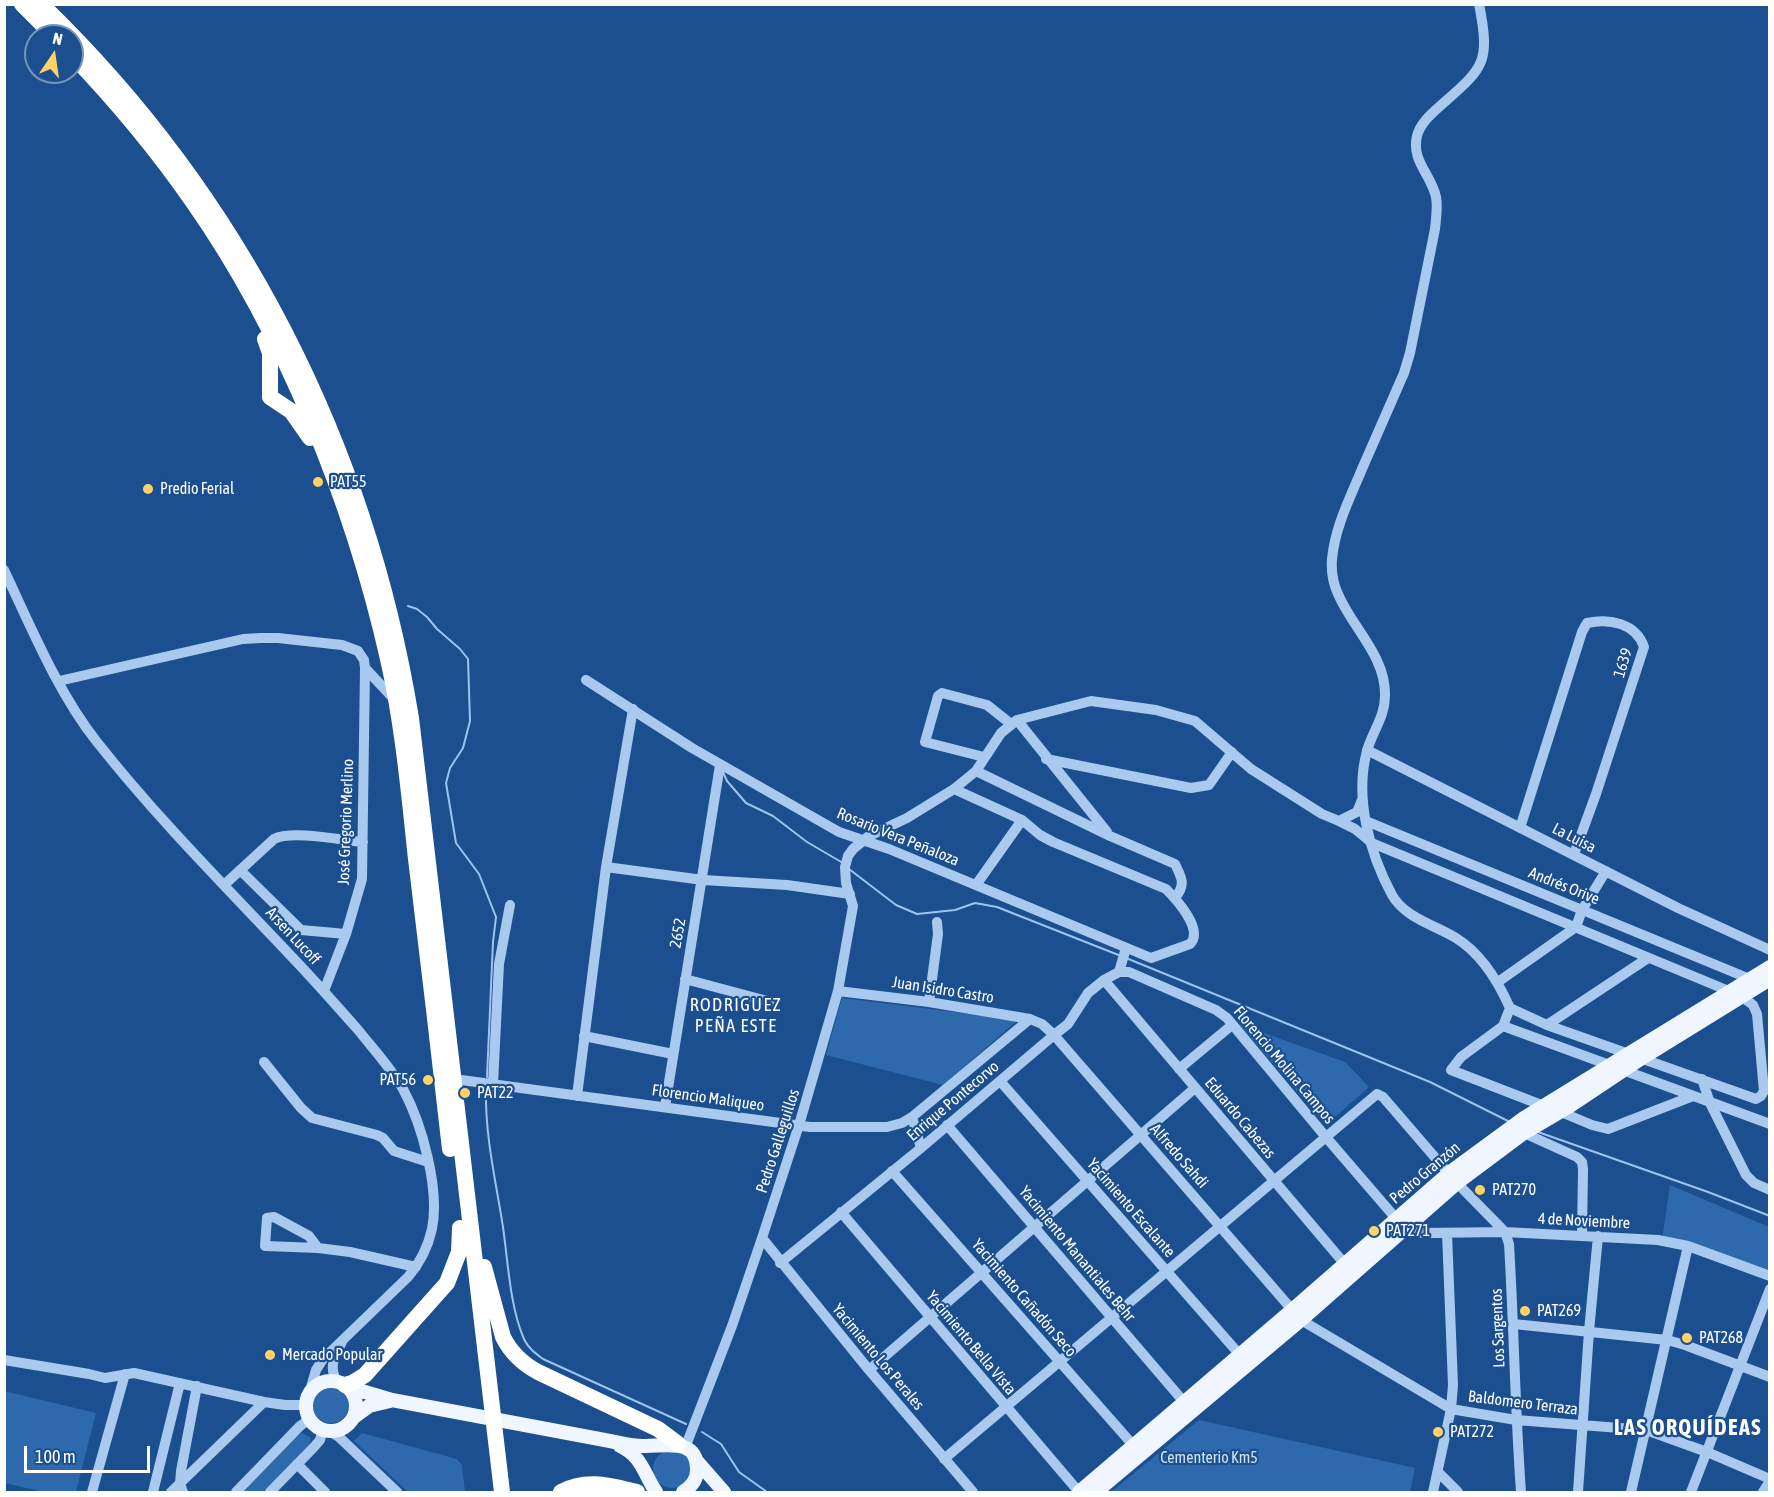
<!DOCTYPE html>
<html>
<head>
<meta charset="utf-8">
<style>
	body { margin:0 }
	#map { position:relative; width:1774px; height:1497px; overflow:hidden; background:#1b4f8f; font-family:"Asap Condensed",sans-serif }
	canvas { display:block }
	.frame { position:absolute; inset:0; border:6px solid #fff; pointer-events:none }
	.north { position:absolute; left:24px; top:24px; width:60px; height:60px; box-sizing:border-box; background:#1b4f8f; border:2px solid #7695bc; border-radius:50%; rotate:13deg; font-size:16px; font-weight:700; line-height:24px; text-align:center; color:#fff }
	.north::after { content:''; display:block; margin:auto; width:21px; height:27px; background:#ffd166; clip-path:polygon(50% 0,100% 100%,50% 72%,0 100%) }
	.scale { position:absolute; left:24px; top:1446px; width:126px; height:27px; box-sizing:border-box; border:3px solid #fff; border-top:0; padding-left:8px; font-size:18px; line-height:21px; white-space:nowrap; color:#fff; -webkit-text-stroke:4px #1b4f8f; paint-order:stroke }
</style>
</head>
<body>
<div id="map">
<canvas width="1774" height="1497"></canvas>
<div class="frame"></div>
<div class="north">N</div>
<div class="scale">100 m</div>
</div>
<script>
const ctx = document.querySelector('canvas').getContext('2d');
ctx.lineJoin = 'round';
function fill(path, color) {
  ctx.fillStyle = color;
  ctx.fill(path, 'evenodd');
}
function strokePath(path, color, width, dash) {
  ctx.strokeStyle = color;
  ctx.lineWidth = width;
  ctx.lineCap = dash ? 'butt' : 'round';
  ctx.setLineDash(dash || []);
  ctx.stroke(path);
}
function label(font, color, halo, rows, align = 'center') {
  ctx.font = font + ' "Asap Condensed",sans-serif';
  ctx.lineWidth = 4.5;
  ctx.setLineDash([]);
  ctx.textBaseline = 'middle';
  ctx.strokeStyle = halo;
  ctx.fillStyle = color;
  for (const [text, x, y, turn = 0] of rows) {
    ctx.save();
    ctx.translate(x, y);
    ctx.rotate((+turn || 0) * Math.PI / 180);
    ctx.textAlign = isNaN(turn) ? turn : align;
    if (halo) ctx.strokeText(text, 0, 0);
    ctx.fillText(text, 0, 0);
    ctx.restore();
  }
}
const green = new Path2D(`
	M842,998L1018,1020L943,1085L826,1055Z
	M1239,1024L1345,1062L1369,1087L1326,1125Z
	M1670,1185L1769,1227V1273L1662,1240Z
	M313 1405a18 18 0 1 1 36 0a18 18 0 1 1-36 0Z
	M4,1391L96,1413L76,1492H43L5,1483Z
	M1199,1420L1415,1468L1410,1492H1111Z
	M303,1433L311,1438L309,1445L263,1492H243L298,1435Z
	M362,1433L457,1459L462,1465L465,1492H408L354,1441Z
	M653 1469a19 19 0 1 1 38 0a19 19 0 1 1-38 0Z`);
const stream = new Path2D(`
	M408,606L417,609L427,617L437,629L460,649L468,659L470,721L463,748L450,768L446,783L456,843L479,874L496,917L493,942L487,1077
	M723,772L727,781L746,803L773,816L807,842L843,863
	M849,869L896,905L917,914L955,910L975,903L997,907L1121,956
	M1126,958L1430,1082L1510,1122
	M486,1091C485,1136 496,1182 503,1227C508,1262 510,1307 524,1339C528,1348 535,1353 543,1359L686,1424
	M1538,1132L1708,1192L1770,1216
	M702,1432L721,1444L739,1472L767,1492`);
const minor = new Path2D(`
	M1479,4C1491,65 1483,68 1439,107C1430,115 1420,124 1417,136C1411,161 1431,174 1436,197C1438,208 1436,218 1435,229L1410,353L1404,373C1390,405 1376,437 1362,469C1350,498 1335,527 1332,559C1331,571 1333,583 1338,594C1353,629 1386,656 1385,696C1385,717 1372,732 1367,751C1354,798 1370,854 1392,895C1405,918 1435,925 1456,938C1482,954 1498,981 1510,1008
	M4,570C31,627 58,693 97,742C157,818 226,887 292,957C315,981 337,1006 359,1031C374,1050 391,1068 403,1089C422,1124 440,1189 432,1229C428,1247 420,1263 408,1277L323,1359L316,1370L309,1394
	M365,668L395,700
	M586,680L692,748L839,832L889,849L1151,958L1190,944C1204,930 1177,900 1166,889L1053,842L1040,835L1022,820L954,789
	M59,681L243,639L261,638H278L342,645L358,651L364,660L365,668L362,879L346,934L324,991
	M1017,720L1107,832
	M1367,750L1678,908L1770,950
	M984,757L925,742L938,696L942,693L987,705L1011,724
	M1046,759L1191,788L1209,785L1232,752
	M976,771L1110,836L1175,864C1182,878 1186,885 1175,898
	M1339,821L1355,829L1372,843L1741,996L1753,1005L1757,1014L1764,1091L1761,1096L1756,1099L1547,1025L1510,1008
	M1366,821L1750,979
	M1520,828L1582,632L1587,623C1609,618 1636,623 1644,647L1596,794L1574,854
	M606,867L703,880L787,885L850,894
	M240,870L301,930L346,934
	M224,885L274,839C292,830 341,840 363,842
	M976,885L1022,820
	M1119,972H1129L1216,1010L1227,1018L1325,1136L1405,1229L1423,1233L1505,1232L1658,1240L1688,1246L1770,1276
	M685,979L771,1002
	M1104,980L1349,1269
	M1498,982L1576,927L1582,910L1606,871
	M838,991L929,1002L1030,1019L1042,1024L1054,1035L1301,1320L1451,1409L1516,1420L1646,1430L1707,1452L1770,1479
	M929,1002L938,934L937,922
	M1510,1008L1503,1026L1461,1057L1451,1070L1544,1106
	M1547,1025L1648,958
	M1503,1026L1770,1124
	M584,1036L673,1054
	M264,1062L301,1108L312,1118L377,1135L383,1138L394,1151L428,1162
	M1179,1069L1232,1025
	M454,1079L810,1127H887L902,1123L912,1117L1030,1019
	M1702,1079L1710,1103L1746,1175L1754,1183L1770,1190
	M1000,1081L1240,1355
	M493,1084L499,964L510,905
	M577,1096L606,867L633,709
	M665,1107L720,765
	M1561,1112L1592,1125L1608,1129L1693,1096
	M912,1117L921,1148
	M947,1125L1184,1402
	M1524,1133L1577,1157L1582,1162L1583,1169L1582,1235
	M892,1171L1133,1445
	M841,1212L1079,1492
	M762,1238L869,1370L973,1492
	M318,1248L309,1236L274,1217L267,1218L265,1246L318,1248L350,1252L416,1267
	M780,1263L921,1148L1054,1035L1068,1024L1088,993L1104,980L1119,972L1126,948
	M1514,1324L1667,1340L1685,1345L1770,1377
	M4,1360L89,1374L105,1378L134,1373L264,1402L285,1405H306
	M869,1370L1195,1088
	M337,1381C328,1368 335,1355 342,1342
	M329,1431L339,1437L397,1492
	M685,1448L732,1326L762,1238L799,1125L838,991L853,906L846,883L845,867L848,856L853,849L869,836L907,818L954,789L976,771L1001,733L1017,720L1091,701L1156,710L1195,721L1251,769L1322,814L1339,821L1357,812L1362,800
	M944,1459L1377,1094L1383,1097L1457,1183L1505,1232L1509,1244C1514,1327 1515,1410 1521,1492
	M297,1464L325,1492
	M1438,1472L1458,1492
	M92,1492L125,1374
	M153,1492L180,1383
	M171,1492L264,1402
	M183,1492L180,1484L181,1471L197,1386
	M236,1492L300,1426L310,1419
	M270,1492L314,1447L320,1440L323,1429
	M1433,1492L1451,1409L1453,1385L1447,1233
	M1578,1492L1589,1331L1598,1236
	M1631,1492L1688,1246
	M1691,1492L1770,1289
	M1763,1492L1770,1481`);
const major = new Path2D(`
	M306 1406a25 25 0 1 1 50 0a25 25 0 1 1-50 0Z
	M348,1387L392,1400L610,1441C621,1443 632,1446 643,1446C663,1447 698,1436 697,1470C697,1480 691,1487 683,1492
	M354,1417L369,1406L390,1401
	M620,1446C642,1456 644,1474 656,1492
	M696,1460L724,1492
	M1079,1492L1292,1310L1449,1173L1524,1118L1770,967
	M1096,1492L1301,1320L1457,1183L1524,1133L1570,1106L1642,1058L1770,979`);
const highway = new Path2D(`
	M22,4L54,36
	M41,4C241,197 366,445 411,718L502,1492
	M72,55C116,101 157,150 193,202C285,333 353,504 388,659C403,725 409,793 416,859C428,956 439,1052 450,1149
	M265,339L270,353V397L291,411L310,438
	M484,1267L503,1337C511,1353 523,1364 538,1372L658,1429L678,1444
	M345,1385L352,1383L365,1375L447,1283L459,1252L460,1228
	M561,1492C587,1478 611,1486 637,1492`);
const markers = [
	[318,482,6,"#ffd166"],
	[148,489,6,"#ffd166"],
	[428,1080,6,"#ffd166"],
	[465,1093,6,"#ffd166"],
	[1480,1190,6,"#ffd166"],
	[1374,1231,6,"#ffd166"],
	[1525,1311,6,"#ffd166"],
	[1687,1338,6,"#ffd166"],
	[270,1355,6,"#ffd166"],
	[1438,1432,6,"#ffd166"]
];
const poiNames = [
	["PAT55",330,482],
	["Predio Ferial",160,489],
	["PAT56",416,1080,"right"],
	["PAT22",477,1093],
	["PAT270",1492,1190],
	["PAT271",1386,1231],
	["PAT269",1537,1311],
	["PAT268",1699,1338],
	["Mercado Popular",282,1355],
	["PAT272",1450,1432]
];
const streetNames = [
	["1639",1623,663,-73],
	["José Gregorio Merlino",346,822,-88],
	["Rosario Vera Peñaloza",898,837,22],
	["La Luisa",1574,838,27],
	["Andrés Orive",1564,886,22],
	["2652",678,933,-80],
	["Arsen Lucoff",293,936,47],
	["Juan Isidro Castro",943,990,9],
	["Florencio Molina Campos",1284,1065,50],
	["Florencio Maliqueo",708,1098,8],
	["Enrique Pontecorvo",953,1101,-40],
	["Eduardo Cabezas",1240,1118,50],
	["Pedro Galleguillos",778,1141,-72],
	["Alfredo Sahdi",1179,1156,49],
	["Pedro Granzón",1425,1173,-40],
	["Yacimiento Escalante",1131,1208,49],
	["4 de Noviembre",1584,1221,3],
	["Yacimiento Manantiales Behr",1077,1254,50],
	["Yacimiento Cañadón Seco",1024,1298,49],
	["Los Sargentos",1498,1328,-92],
	["Yacimiento Bella Vista",971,1343,50],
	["Yacimiento Los Perales",878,1357,50],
	["Baldomero Terraza",1523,1403,7]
];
const parkNames = [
	["Cementerio Km5",1209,1458]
];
const neighbourhoodNames = [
	["RODRIGUEZ",736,1005],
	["PEÑA ESTE",736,1026]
];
const districtNames = [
	["LAS ORQUÍDEAS",1688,1428]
];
fill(green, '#2e69ad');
strokePath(stream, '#9cc4f0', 2);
strokePath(minor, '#a9c9ee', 10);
strokePath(major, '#f0f6ff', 14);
strokePath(highway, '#fff', 16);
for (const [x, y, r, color] of markers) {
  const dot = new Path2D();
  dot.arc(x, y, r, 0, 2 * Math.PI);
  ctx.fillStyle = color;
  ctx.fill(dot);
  strokePath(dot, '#1b4f8f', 2);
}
label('16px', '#fff', '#1b4f8f', poiNames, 'left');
label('16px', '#fff', '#1b4f8f', streetNames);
label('16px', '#cfe3fa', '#1b4f8f', parkNames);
ctx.letterSpacing = '1.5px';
label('18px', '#fff', '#1b4f8f', neighbourhoodNames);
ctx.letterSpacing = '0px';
ctx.letterSpacing = '1.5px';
label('bold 22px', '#fff', '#1b4f8f', districtNames);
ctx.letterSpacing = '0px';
</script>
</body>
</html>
